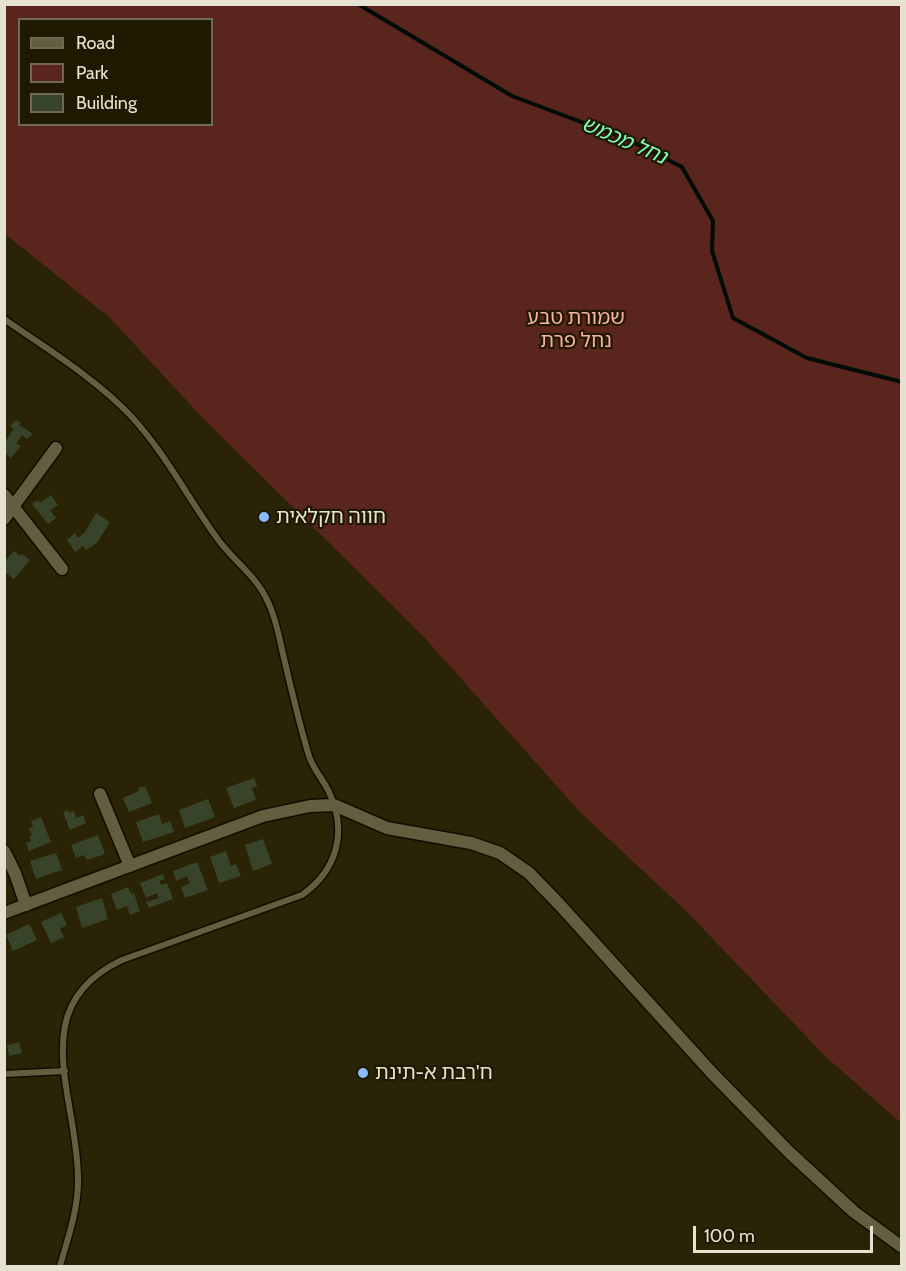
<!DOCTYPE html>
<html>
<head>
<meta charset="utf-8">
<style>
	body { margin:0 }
	#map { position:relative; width:906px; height:1271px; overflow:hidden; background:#2a2305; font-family:Cabin,sans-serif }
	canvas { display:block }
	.frame { position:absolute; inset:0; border:6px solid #e6e2d1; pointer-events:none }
	.legend { position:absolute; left:18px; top:18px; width:195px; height:108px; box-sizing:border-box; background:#201900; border:2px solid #6f6954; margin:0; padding:8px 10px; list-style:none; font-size:18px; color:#e6e2d1 }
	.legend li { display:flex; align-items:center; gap:12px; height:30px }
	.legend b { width:30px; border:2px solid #6f6954 }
	.scale { position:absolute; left:693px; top:1226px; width:180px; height:27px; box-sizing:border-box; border:3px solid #e6e2d1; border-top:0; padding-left:8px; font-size:18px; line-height:21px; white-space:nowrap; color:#e6e2d1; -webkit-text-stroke:4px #201900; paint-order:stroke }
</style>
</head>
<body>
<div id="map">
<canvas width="906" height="1271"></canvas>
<div class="frame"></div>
<ul class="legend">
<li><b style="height:8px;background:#655d3f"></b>Road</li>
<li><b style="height:16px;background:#5a251d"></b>Park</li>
<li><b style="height:16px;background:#384429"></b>Building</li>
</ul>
<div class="scale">100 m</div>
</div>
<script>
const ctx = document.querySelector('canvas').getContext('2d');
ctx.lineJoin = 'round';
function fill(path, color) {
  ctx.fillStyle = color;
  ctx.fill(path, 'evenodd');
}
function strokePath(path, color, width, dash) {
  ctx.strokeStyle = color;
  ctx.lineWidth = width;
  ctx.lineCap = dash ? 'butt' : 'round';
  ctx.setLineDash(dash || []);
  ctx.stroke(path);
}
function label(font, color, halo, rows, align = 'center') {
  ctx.font = font + ' Cabin,"Noto Sans Hebrew",sans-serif';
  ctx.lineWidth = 4.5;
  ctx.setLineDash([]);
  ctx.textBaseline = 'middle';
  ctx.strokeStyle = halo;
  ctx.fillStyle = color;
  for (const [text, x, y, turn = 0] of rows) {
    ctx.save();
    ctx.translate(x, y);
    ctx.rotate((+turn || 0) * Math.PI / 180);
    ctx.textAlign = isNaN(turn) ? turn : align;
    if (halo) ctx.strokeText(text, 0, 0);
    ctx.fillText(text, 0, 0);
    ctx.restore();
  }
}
const green = new Path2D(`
	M5,4L901,5V1123L826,1057L686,911L579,811L423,636L200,415L109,317L5,234ZM20,20H212V124H20Z`);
const stream = new Path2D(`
	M358,4L512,96L629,140L682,167L713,221L712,251L733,318L807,358L902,382`);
const building = new Path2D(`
	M16,420L21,423L19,425L33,434L27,439L22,435L16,444L21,446L11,458L4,452V439L6,440L14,429L10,426Z
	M51,495L58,505L50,510L56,518L48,524L32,504L38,500L40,503Z
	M96,513L110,522L97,543L86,550L83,546L75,552L67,540L75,533L78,538L85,532Z
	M14,551L20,556L22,554L30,560L14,579L4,571V562Z
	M254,778L257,786L252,788L256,800L234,808L226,788Z
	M145,786L152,803L129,812L123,798L139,791L138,788Z
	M208,799L215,817L185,828L179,810Z
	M68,810L69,813L74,811L76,818L83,815L86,823L70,830L63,812Z
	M159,814L162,824L170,821L174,832L143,842L136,822Z
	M41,817L51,842L29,851L26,843L31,841L29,836L32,835L29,828L33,827L31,821Z
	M98,835L105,854L87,860L84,855L76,858L71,845Z
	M263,839L272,864L253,871L245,845Z
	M226,851L231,866L236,864L241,876L219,883L210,857Z
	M56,853L62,870L36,879L30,861Z
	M197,862L208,890L185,898L181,887L190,883L187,876L176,881L173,871Z
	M163,874L165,879L159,881L161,885L167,883L173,899L149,908L146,902L159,898L157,893L146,898L140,883Z
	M128,887L131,894L134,893L140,911L130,915L127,906L117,910L111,894Z
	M102,898L108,919L82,928L76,907Z
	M61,913L67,925L60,929L64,937L51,943L41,922Z
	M29,924L37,940L13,951L6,935Z
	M19,1042L22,1053L9,1056L7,1045Z`);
const lane = new Path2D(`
	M4,319C47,349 95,378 131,416C165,453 188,498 217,538C233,561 257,576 268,602C276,618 279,637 283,654C291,688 299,723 309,756C313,769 323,779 329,792C348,832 337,870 302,895L122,960C24,1006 77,1095 78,1177C79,1207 68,1238 60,1266
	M4,1074L65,1071`);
const street = new Path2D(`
	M4,495L62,569
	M4,519L56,448
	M100,794L130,866
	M4,851L15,873L26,905
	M4,913L263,816L310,806L334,805L387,828L471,843L500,853L529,873L559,904L711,1072L789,1152L854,1212L902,1247`);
const markers = [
	[264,517,6,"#8bbafc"],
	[363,1073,6,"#8bbafc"]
];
const parkNames = [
	["שמורת טבע",576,318],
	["נחל פרת",576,341]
];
const poiNames = [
	["חווה חקלאית",276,517],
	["ח'רבת א-תינת",375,1073]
];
const waterNames = [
	["נחל מכמש",624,141,23]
];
fill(green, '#5a251d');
strokePath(stream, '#020c06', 4);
fill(building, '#384429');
strokePath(lane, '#120c00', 9);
strokePath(street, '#120c00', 15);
strokePath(lane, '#655d3f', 6);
strokePath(street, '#655d3f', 12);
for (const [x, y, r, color] of markers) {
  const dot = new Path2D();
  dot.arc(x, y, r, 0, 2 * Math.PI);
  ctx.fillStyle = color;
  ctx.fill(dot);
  strokePath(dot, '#201900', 2);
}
label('20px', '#f8b0a2', '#201900', parkNames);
label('20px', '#e6e2d1', '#201900', poiNames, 'left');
label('italic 21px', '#7efebf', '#201900', waterNames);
</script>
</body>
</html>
